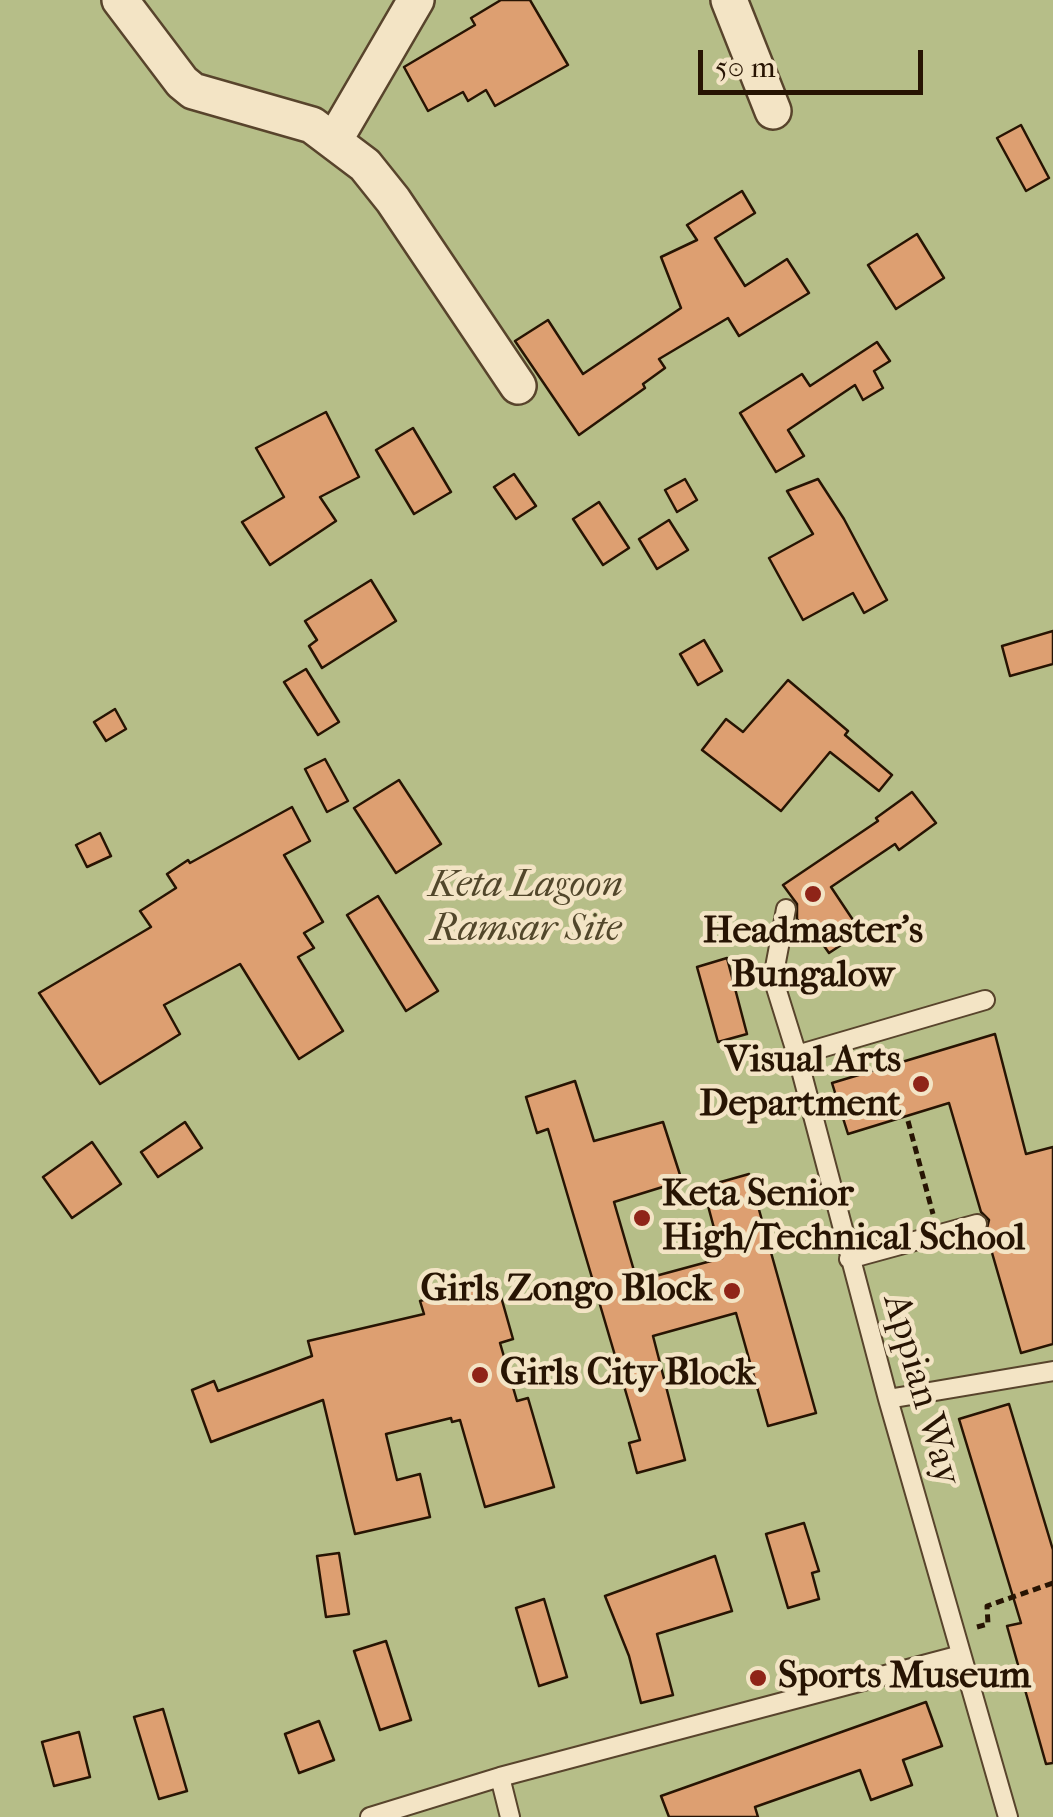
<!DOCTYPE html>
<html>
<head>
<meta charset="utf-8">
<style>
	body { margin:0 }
	#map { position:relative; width:1053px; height:1817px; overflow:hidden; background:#edd5a6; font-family:"IM FELL French Canon",serif }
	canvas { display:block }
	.scale { position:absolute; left:698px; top:50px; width:225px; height:45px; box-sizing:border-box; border:5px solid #271403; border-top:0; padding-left:12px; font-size:30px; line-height:35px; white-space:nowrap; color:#271403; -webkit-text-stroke:8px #f3e4c5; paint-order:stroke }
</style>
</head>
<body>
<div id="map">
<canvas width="1053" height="1817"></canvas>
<div class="scale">50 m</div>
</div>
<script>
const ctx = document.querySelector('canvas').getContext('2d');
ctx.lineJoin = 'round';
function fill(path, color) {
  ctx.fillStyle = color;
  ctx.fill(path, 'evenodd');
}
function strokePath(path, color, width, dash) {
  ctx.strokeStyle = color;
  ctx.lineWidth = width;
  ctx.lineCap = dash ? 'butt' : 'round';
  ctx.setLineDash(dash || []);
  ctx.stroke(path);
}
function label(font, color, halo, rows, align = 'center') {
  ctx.font = font + ' "IM FELL French Canon",serif';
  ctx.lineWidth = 9;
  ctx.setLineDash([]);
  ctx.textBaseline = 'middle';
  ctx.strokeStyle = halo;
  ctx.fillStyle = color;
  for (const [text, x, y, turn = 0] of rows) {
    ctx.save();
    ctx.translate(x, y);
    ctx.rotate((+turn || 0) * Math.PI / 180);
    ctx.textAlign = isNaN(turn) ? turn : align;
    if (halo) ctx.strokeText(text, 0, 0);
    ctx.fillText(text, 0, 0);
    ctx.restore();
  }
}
const green = new Path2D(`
	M0,0H1053V1817H0Z`);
const building = new Path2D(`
	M501,0H530L568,65L495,106L486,90L468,101L463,92L428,111L404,67L475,25L471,18Z
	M1021,125L1049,178L1026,191L997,138Z
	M742,191L755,213L715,238L745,286L787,259L809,293L739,336L728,318L659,359L665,368L643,384L645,388L579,435L515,341L548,320L583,374L681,308L661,257L697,240L687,225Z
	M917,234L944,278L896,309L868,265Z
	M877,342L890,361L874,371L883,388L863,400L855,385L788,430L804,456L776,472L740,413L802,374L810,386Z
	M326,412L359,477L320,497L336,521L270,565L242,522L284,497L256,448Z
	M413,428L451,492L414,514L376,450Z
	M514,474L536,506L516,519L494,487Z
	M685,479L697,500L677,512L665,490Z
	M818,479L844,519L887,600L864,613L853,593L803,620L769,558L813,534L787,491Z
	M599,502L629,548L603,565L573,519Z
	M669,520L688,550L657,569L639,539Z
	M371,580L396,621L322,668L309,646L317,640L305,621Z
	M1053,631V664L1010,676L1002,646Z
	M704,640L722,671L698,685L680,654Z
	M306,669L339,722L318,735L284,682Z
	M788,680L848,731L845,735L892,775L879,791L830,752L781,811L702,750L726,719L743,732Z
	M115,709L126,729L106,741L94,722Z
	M325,759L348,801L327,812L305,769Z
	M399,780L441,844L396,873L354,808Z
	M912,792L936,823L899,850L895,844L831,887L861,932L829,953L817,936L811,940L797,919V904L783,885L878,821L876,818Z
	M292,807L310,841L284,855L323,922L304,933L314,948L298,957L343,1031L299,1059L240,964L164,1005L180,1034L100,1084L39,993L151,927L140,911L176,888L167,874L188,860L190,863Z
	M100,833L111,856L87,867L76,845Z
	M378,896L438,991L406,1011L347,915Z
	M727,958L747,1034L718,1042L697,967Z
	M995,1034L1026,1154L1053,1147V1344L1021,1353L986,1232L989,1220L981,1212L949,1103L848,1134L832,1083Z
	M575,1081L594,1141L663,1122L682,1181L614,1202L637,1281L722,1258L703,1187L749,1174L816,1413L768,1426L736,1313L653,1336L685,1460L637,1473L629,1443L640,1440L548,1129L537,1133L526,1097Z
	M185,1122L202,1148L158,1177L141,1152Z
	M92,1142L121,1184L72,1218L43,1177Z
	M496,1279L513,1339L500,1343L517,1401L528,1398L554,1487L485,1507L460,1420L452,1422L451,1418L386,1434L397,1480L420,1474L430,1517L355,1534L323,1400L211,1442L192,1390L214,1381L218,1391L312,1356L308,1341L424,1314L420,1301Z
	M1009,1404L1053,1550V1763L1046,1764L1007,1626L1021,1623L959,1419Z
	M804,1523L819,1571L812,1573L819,1599L788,1608L766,1534Z
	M339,1553L349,1614L326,1617L317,1556Z
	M715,1556L732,1611L657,1634L673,1695L641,1703L629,1656L605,1596Z
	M544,1599L567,1677L539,1686L516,1608Z
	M386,1641L411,1720L380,1730L354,1651Z
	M926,1702L942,1746L903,1760L912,1785L871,1800L860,1770L755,1807L758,1817H669L661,1796Z
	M163,1709L187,1791L159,1799L134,1717Z
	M319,1721L334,1760L299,1773L285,1734Z
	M79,1732L90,1777L54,1786L42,1742Z`);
const path = new Path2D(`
	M908,1121L933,1214
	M977,1627L988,1624L987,1606L1053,1583`);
const lane = new Path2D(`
	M786,909L773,978L797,1055L888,1399L1008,1817
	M797,1055L985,1000
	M849,1259L977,1224
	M888,1399L1053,1371
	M500,1777L510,1817
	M370,1817L500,1777L961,1655`);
const street = new Path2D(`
	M120,0L182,82L193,91L312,125L365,165L393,200L518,386
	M729,0L773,111
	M335,139L416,0`);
const markers = [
	[813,894,10,"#8f2418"],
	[921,1084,10,"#8f2418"],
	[642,1218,10,"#8f2418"],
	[732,1291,10,"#8f2418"],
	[480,1375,10,"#8f2418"],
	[758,1678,10,"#8f2418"]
];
const parkNames = [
	["Keta Lagoon",526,887],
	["Ramsar Site",526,931]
];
const poiNames = [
	["Headmaster's",813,933,"center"],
	["Bungalow",813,977,"center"],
	["Visual Arts",901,1062,"right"],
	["Department",901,1106,"right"],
	["Keta Senior",662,1196],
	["High/Technical School",662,1240],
	["Girls Zongo Block",712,1291,"right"],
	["Girls City Block",500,1375],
	["Sports Museum",778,1678]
];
const streetNames = [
	["Appian Way",920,1390,74]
];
fill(green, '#b6be88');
fill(building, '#dd9f71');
strokePath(building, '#271403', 2.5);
strokePath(lane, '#58442c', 22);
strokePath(street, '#58442c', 40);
strokePath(path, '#271403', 5, [8, 5]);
strokePath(lane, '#f3e4c5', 18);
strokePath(street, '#f3e4c5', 35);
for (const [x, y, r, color] of markers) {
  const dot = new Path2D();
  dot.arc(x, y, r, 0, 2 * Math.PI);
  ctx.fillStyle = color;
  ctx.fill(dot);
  strokePath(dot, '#f3e4c5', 4);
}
label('italic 38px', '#52472b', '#f3e4c5', parkNames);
label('bold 38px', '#271403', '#f3e4c5', poiNames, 'left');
label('38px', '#271403', '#f3e4c5', streetNames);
</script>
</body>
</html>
